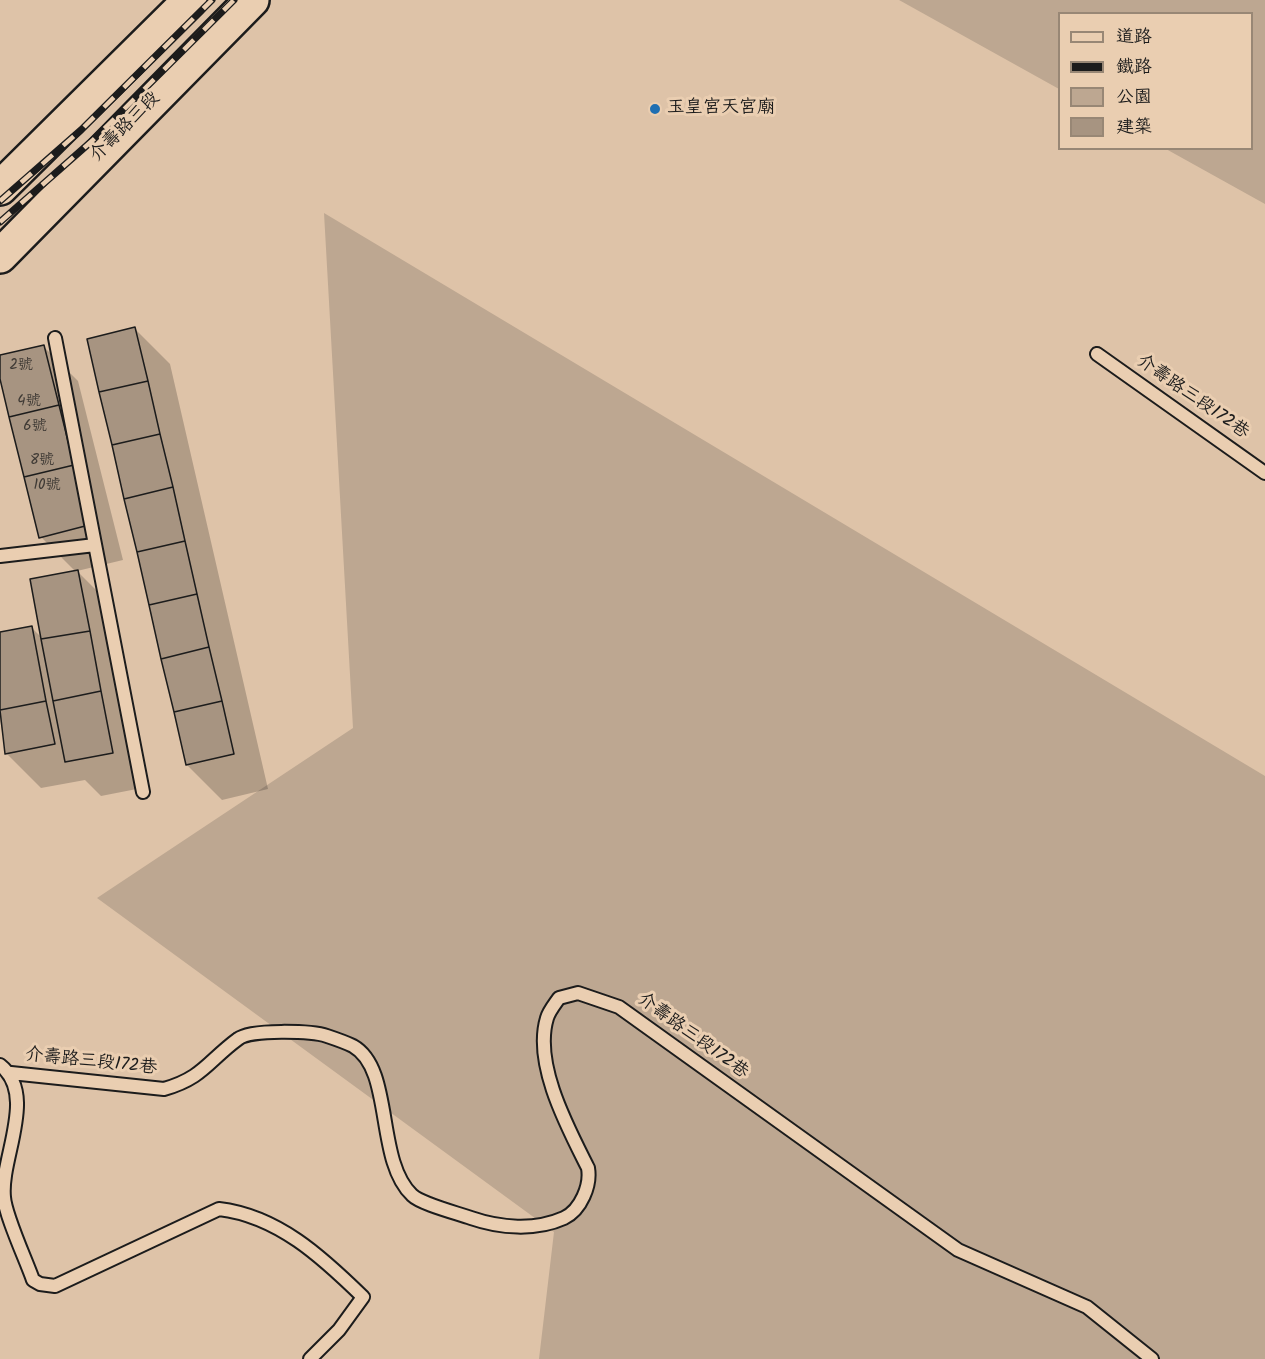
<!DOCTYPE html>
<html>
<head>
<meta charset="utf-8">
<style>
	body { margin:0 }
	#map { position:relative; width:1265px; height:1359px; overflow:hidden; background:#dec3a8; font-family:Kalam,"LXGW WenKai TC",sans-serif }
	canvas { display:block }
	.legend { position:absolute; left:1058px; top:12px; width:195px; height:138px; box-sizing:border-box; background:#eaceb1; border:2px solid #988775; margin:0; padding:8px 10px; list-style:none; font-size:18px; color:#1c1c1c }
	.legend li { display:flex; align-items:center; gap:12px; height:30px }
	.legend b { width:30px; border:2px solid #988775 }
</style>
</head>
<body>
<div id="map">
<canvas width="1265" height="1359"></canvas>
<ul class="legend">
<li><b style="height:8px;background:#eaceb1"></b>道路</li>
<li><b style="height:8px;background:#1c1c1c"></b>鐵路</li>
<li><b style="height:16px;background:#bda791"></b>公園</li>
<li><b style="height:16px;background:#a79481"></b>建築</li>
</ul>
</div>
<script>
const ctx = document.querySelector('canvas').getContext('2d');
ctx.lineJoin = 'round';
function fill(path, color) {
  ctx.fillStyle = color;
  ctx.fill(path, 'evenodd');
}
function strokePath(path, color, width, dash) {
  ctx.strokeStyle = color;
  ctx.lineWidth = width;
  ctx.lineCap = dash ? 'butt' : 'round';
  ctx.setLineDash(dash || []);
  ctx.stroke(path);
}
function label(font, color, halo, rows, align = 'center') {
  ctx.font = font + ' Kalam,"LXGW WenKai TC",sans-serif';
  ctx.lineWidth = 6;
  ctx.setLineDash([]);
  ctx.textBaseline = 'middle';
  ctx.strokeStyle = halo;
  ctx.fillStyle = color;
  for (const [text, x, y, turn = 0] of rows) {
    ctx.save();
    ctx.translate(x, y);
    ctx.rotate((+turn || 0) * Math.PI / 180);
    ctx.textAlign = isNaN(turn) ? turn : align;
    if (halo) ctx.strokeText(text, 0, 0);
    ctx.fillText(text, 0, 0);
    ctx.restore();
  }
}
const green = new Path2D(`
	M899,0H1265V204L1166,149L1252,148V14H1060L1059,89Z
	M324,213L1265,776V1359H539L554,1232L97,898L353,728Z`);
const shadow = new Path2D(`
	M135,329L170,364L268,789L222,800L187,765L89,340Z
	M43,346L78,381L123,560L77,571L112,606L147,787L101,796L85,780L41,788L6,753L0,720V634L32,628L43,639L76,572L41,537L0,373V356Z`);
const building = new Path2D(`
	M135,327L148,381L99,392L87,339Z
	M44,345L59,405L9,417L0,379V355Z
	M148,381L160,434L112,445L99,392Z
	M59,405L74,465L24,477L9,417Z
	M160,434L173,487L124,499L112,445Z
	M74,465L89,525L39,538L24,477Z
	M173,487L185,541L137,552L124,499Z
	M185,541L197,594L149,605L137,552Z
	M78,570L90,631L41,639L30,579Z
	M197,594L209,647L161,659L149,605Z
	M32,626L46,701L0,710V632Z
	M90,631L101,691L53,701L41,639Z
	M209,647L222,701L174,712L161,659Z
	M101,691L113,753L65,762L53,701Z
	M46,701L55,744L5,754L0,710Z
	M222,701L234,754L186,765L174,712Z`);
const service = new Path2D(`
	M55,338L143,792
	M1097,354L1265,473
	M0,556L95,545
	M0,1065C38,1095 0,1158 4,1197C5,1215 26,1260 33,1280L40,1284L55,1286L219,1209C278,1216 322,1257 363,1297L339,1330L310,1359
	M11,1073L164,1089C203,1078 208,1061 238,1039C250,1029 312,1031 327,1036C336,1039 345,1042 353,1046C394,1069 375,1160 412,1195C421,1204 457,1213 471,1218C500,1228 535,1231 564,1218C581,1210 591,1185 588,1168C568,1128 533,1064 547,1018C549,1011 555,1004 559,998L578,993L619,1007L958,1250L1087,1307L1152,1359`);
const primary = new Path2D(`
	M0,188L190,0
	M0,256L252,0`);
const rail = new Path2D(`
	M0,201L81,130L212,0
	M0,222L93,140L234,0`);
const markers = [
	[655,109,6,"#1f6fb2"]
];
const numberNames = [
	["2號",21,366],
	["4號",29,402],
	["6號",35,427],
	["8號",42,461],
	["10號",47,486]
];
const poiNames = [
	["玉皇宮天宮廟",667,109]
];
const streetNames = [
	["介壽路三段",126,128,-45],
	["介壽路三段172巷",1192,398,35],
	["介壽路三段172巷",692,1037,36],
	["介壽路三段172巷",91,1063,6]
];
fill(green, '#bda791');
fill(shadow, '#0003');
fill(building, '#a79481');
strokePath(building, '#1c1c1c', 1.5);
strokePath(service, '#1c1c1c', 16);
strokePath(primary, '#1c1c1c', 38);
strokePath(service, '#eaceb1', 12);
strokePath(primary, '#eaceb1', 33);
strokePath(rail, '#1c1c1c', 7);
strokePath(rail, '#eaceb1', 4.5, [14]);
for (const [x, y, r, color] of markers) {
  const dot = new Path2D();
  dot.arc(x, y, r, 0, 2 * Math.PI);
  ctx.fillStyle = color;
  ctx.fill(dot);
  strokePath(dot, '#eaceb1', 2);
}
label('15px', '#3f3a35', null, numberNames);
label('18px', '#1c1c1c', '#eaceb1', poiNames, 'left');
label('18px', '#1c1c1c', '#eaceb1', streetNames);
</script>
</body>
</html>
